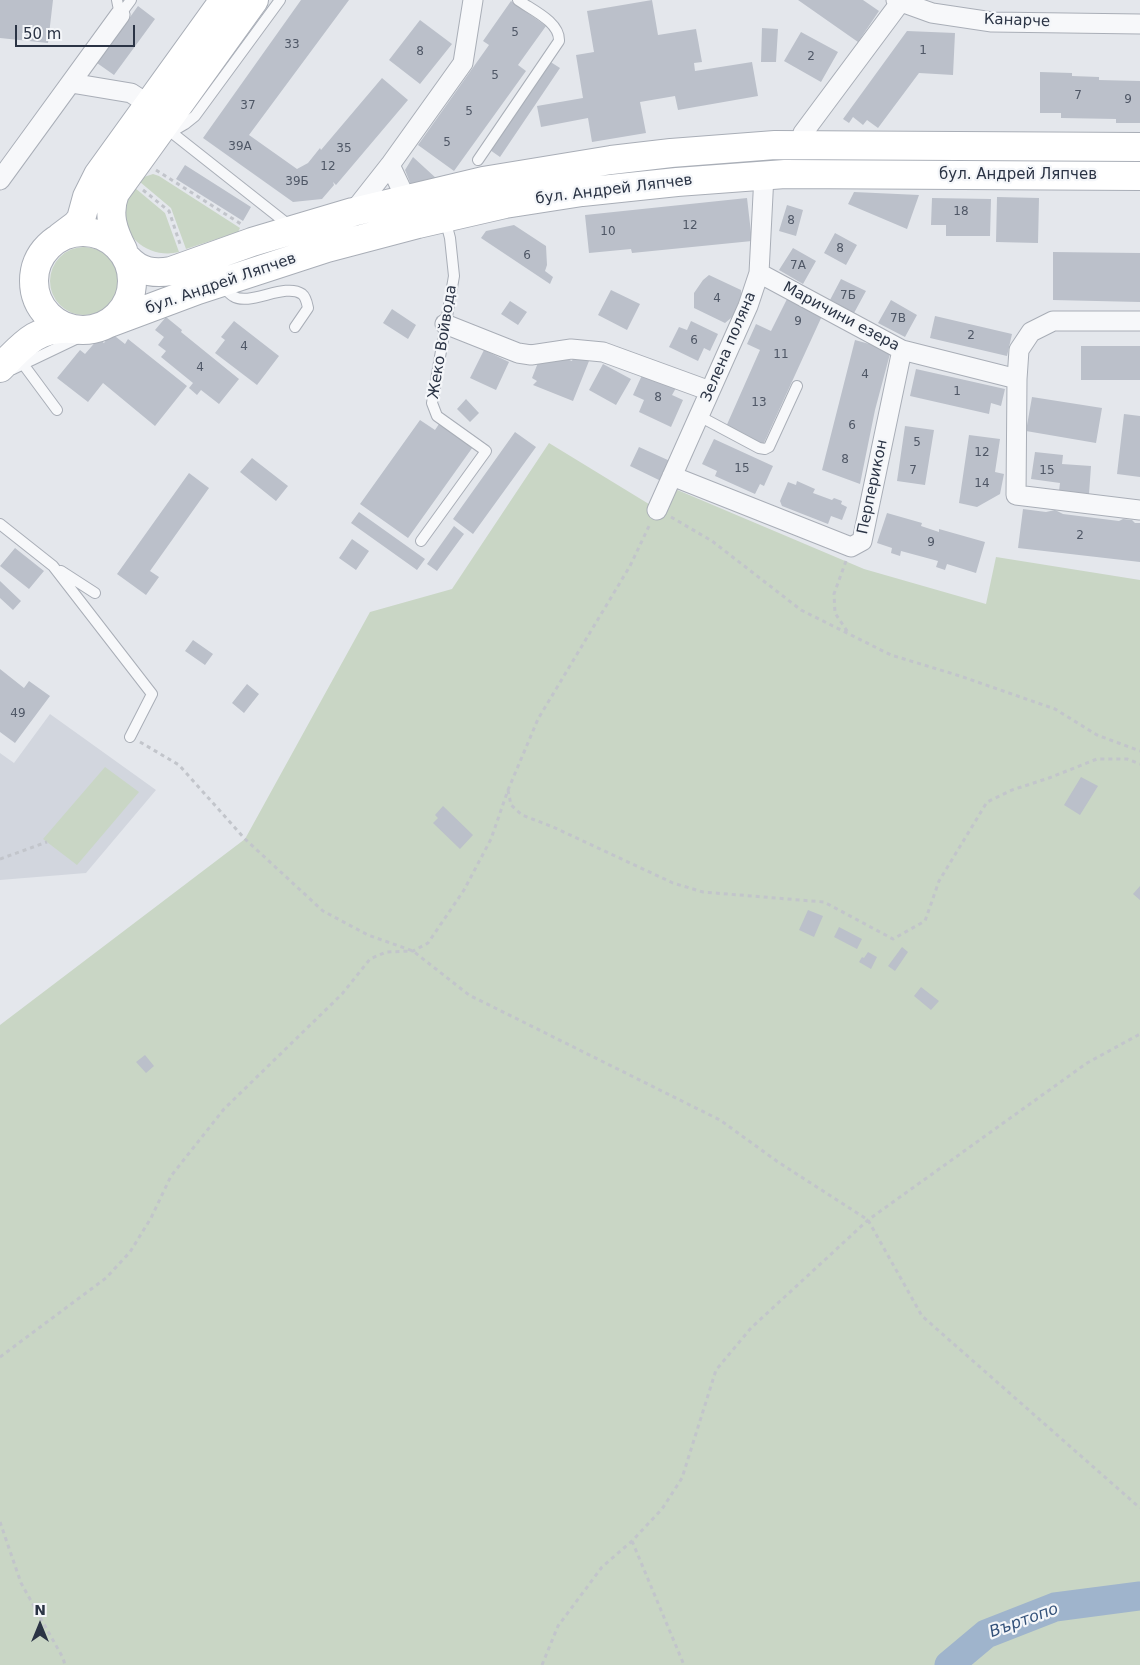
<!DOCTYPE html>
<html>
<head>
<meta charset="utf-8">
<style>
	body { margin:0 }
	#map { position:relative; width:1140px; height:1665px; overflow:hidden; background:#e4e7ec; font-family:"DejaVu Sans",sans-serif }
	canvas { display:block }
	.north { position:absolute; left:15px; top:1600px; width:50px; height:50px; -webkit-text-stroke:4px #f4f6f9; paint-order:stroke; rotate:0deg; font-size:14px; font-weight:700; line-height:20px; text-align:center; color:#2b3445 }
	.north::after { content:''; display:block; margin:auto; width:18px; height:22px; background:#2b3445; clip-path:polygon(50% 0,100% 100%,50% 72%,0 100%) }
	.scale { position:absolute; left:15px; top:25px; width:120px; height:22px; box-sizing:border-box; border:2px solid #2b3445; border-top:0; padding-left:6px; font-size:15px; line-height:18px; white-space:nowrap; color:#2b3445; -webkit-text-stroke:4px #f4f6f9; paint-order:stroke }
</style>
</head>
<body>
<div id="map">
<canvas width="1140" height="1665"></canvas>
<div class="north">N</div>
<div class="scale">50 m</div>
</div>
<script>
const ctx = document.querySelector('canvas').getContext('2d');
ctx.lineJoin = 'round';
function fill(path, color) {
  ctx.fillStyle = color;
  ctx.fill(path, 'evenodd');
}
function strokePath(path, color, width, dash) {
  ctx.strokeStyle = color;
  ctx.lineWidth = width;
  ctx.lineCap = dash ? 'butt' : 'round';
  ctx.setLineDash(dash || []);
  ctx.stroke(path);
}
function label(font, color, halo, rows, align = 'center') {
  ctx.font = font + ' "DejaVu Sans",sans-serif';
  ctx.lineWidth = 4.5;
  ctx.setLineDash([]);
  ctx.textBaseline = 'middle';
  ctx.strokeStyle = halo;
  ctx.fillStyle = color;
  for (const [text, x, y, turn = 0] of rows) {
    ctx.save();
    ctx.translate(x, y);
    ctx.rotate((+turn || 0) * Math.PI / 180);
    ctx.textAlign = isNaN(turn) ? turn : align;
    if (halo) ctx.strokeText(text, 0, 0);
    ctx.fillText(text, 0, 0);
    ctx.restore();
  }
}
const built = new Path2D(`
	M50,714L156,790L86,873L0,880V753L14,763Z`);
const green = new Path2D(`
	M788,155L1140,156V165H788Z
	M153,174L159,176L240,228L238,232L186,249L171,208L140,182L144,177Z
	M135,188L165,213L179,252C153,259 121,240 125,209C126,201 131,194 135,188Z
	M50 281a34 34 0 1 1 68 0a34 34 0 1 1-68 0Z
	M549,443L657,509L668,486L864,569L986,604L996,557L1140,580V1665H0V1025L245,839L370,612L452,589Z
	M105,767L139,792L77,865L43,839Z`);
const river = new Path2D(`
	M949,1665L986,1634L1055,1607L1140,1596`);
const building = new Path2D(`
	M0,0H53L48,43L0,38Z
	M301,0H349L249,135L297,169L308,163L320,148L321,150L382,78L408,100L336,185L333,182L334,185L322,199L293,202L203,138Z
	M652,0L658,35L696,29L702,62L694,63L695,71L752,62L758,96L678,110L675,96L640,102L646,133L592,142L588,118L541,127L537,106L583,98L576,55L594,52L587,11Z
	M798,0H863L879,11L858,42Z
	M511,1L546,26L518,65L526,71L454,171L418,145L489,45L483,41Z
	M138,6L155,19L114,75L97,63Z
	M420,20L452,44L420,84L389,60Z
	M762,28L778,29L776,62H761Z
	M907,31L955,33L953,75L919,73L878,128L867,120L863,125L853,117L849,123L843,119Z
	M801,32L838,52L821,82L784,61Z
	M549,61L560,68L500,157L490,150Z
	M1040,72L1072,73V76L1099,77V80L1140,81V123H1116V119L1061,118V113H1040Z
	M413,157L437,179L411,185L405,170Z
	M185,165L251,207L243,221L176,179Z
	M854,192L919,195L907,229L848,204Z
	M997,197L1039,198L1038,243L996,242Z
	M747,198L752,241L632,253L631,249L589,253L585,215Z
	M932,198L991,199L990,236H946V225H931Z
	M787,205L803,210L796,236L779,231Z
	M514,225L546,246L547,265L545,271L553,277L550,284L481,238L486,231Z
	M835,233L857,245L846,265L824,253Z
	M793,248L816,261L803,284L779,270Z
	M1053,252L1140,253V302L1053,300Z
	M709,275L741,290L742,298L737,313L725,323L694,308V293L703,280Z
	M841,279L866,291L854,313L830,300Z
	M611,290L640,304L627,330L598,315Z
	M787,299L822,316L763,445L725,429L760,350L747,344L756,324L771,331Z
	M891,300L917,315L905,337L878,323Z
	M510,301L527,312L518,325L501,314Z
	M392,309L416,325L408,339L383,323Z
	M935,316L1012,334L1007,356L930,338Z
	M166,317L182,330L181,332L239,379L219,404L201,390L197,395L189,388L193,383L161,357L166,351L158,345L164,337L155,330Z
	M234,321L279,356L257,385L215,353L225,340L221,337Z
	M691,321L718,334L710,351L704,348L698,361L669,347L679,327L687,330Z
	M111,333L125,344L128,339L187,386L155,426L103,383L88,402L57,378L80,350L85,354L98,339L104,343Z
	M855,340L891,350L875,410L860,484L822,470Z
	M1081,346H1140V380H1081Z
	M484,350L509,362L496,390L470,378Z
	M541,355L557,361L559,356L572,361L574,355L589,361L573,401L533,385L537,381L532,378Z
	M603,364L631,379L616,405L589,390Z
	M916,369L1005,389L1001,406L991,403L989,414L910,396Z
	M643,373L676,388L672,395L683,400L671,427L639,412L644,400L633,395Z
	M1032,397L1102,408L1096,443L1026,431Z
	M466,399L479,413L470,422L457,409Z
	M1124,414L1140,416V477L1117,474Z
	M420,420L435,430L441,421L475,444L408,538L360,504Z
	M905,426L934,430L925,485L897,481Z
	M515,432L536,447L473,534L453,519Z
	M969,435L1000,439L995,472L1004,474L1000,494L977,507L959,503Z
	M714,439L773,466L764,486L760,484L755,494L715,476L717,471L702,464Z
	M639,447L670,461L661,481L630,466Z
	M1035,452L1063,455L1062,464L1091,466L1089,494L1059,491L1060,483L1031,479Z
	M252,458L288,486L276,501L240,472Z
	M189,473L209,488L150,571L159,577L146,595L117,574Z
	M797,481L815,489L813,493L832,500L834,498L842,501L841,504L847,507L842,520L831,516L828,524L782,506L780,501L788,482L796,485Z
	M1023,509L1046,512L1055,510L1063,514L1119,521L1123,519L1132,520L1135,523H1140V562L1018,548Z
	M359,512L425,559L417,570L351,523Z
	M887,513L922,523L921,526L939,532V529L985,542L976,573L947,564L945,570L936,567L938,561L901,551L900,556L891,553L892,548L877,543Z
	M454,526L464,534L437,571L427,564Z
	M352,539L369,551L356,570L339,558Z
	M15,548L44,571L29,589L0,566Z
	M0,581L21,601L13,610L0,598Z
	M193,640L213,654L205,665L185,651Z
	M0,669L24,688L29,681L50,696L15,743L0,732Z
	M247,684L259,694L244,713L232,703Z
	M1081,777L1098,786L1080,815L1064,805Z
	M443,806L473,835L460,849L433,823L438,818L435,815Z
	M1140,886V900L1133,894Z
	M808,910L823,916L814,937L799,930Z
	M839,927L862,939L857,949L834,937Z
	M902,947L908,952L895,971L888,966Z
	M868,952L877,957L871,969L859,962L862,957L864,958Z
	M921,987L939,1001L931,1010L914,996Z
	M145,1055L154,1066L146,1073L136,1062Z`);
const path = new Path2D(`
	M156,170L241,224
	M143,190L169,211L181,247
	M671,517L712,541L801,610L891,655L960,676L1055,709L1097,735L1140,751
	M846,561L834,594L835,613L849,634
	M140,742L179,765L245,839L323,911L368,935L413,951L469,995L720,1120L778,1162L868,1220L922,1316L1140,1508
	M508,790L511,805L522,815L553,827L673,883L703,892L824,902L893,939L925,921L939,881L987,802L1012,790L1049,778L1097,759H1127L1140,764
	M0,859L47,842
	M0,1357L106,1278L130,1252L151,1218L171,1176L224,1109L342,994L370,959L386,952L413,951L428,943L464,890L491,839L508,790L538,719L630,566L650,524
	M0,1522L21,1583L63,1658L65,1665
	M632,1541L684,1665
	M542,1665L558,1626L602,1567L632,1541L662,1509L682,1478L716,1370L751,1328L868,1220L1087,1063L1140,1034`);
const service = new Path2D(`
	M117,0L120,15
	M120,15L131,0
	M171,132L290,226
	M168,134L185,124L195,116L280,0
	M478,160L559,41C560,22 532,10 518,0
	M222,285C225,288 229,294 233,296C249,307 285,282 302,294C306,297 307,303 308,308L295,327
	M23,364L57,410
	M13,369L82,336L93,329
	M699,416L759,448L765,449L769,447L797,386
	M0,524L53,566L152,694L130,737
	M421,541L486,451L437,416L432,403L454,276L450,238L445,219
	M61,571L95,593`);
const minor = new Path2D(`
	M896,0L932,13L992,22L1140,24
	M71,83L131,93L148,104
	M800,145L803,133L902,0
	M390,165L406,199
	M0,180L120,15
	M353,212L390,165L463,63L473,0
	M759,273L902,350L1017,379
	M1140,321H1053L1031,332L1019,350L1017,379L1016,495L1140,510
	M445,324L518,353L531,355L571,349L603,352L710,391
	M672,476L851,547L862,541L902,350
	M657,510L748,306L759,273L764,175`);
const secondary = new Path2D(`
	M34 281a49 49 0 1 1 98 0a49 49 0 1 1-98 0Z
	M60,237L76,225L81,219L87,197L98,175L224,0
	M123,250C113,231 107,214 115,193L254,0
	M128,259C140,272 154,274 171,271L252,242L353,212L483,181L611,160L671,153L775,145L1140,147
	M107,324L198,290L327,248L418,224L505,204L582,192L677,182L785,174L1140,176
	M0,368C23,345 36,327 71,329`);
const numberNames = [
	["5",515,33],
	["33",292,45],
	["1",923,51],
	["8",420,52],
	["2",811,57],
	["5",495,76],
	["7",1078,96],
	["9",1128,100],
	["37",248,106],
	["5",469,112],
	["5",447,143],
	["39А",240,147],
	["35",344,149],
	["12",328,167],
	["39Б",297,182],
	["18",961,212],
	["8",791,221],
	["12",690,226],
	["10",608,232],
	["8",840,249],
	["6",527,256],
	["7А",798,266],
	["7Б",848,296],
	["4",717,299],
	["7В",898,319],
	["9",798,322],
	["2",971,336],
	["6",694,341],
	["4",244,347],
	["11",781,355],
	["4",200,368],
	["4",865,375],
	["1",957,392],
	["8",658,398],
	["13",759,403],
	["6",852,426],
	["5",917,443],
	["12",982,453],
	["8",845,460],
	["15",742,469],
	["7",913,471],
	["15",1047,471],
	["14",982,484],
	["2",1080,536],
	["9",931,543],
	["49",18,714]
];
const streetNames = [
	["Канарче",1017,21,2],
	["бул. Андрей Ляпчев",1018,175],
	["бул. Андрей Ляпчев",614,190,-7],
	["бул. Андрей Ляпчев",221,284,-19],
	["Маричини езера",841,317,28],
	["Жеко Войвода",443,342,-81],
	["Зелена поляна",729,347,-67],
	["Перперикон",873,487,-78]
];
const waterNames = [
	["Въртопо",1024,1621,-20]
];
fill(built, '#d2d6de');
fill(green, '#c9d6c5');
strokePath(river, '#9fb4cc', 29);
fill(building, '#bbc0ca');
strokePath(service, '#a9aeb7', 12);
strokePath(minor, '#a9aeb7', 21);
strokePath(secondary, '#a9aeb7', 30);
strokePath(path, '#c2c5cb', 3, [4, 4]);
strokePath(service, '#f7f8fa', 10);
strokePath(minor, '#f7f8fa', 19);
strokePath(secondary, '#fff', 28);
label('12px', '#4f5766', null, numberNames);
label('15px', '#2b3445', '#f4f6f9', streetNames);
label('italic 16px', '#34527a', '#f4f6f9', waterNames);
</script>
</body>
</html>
